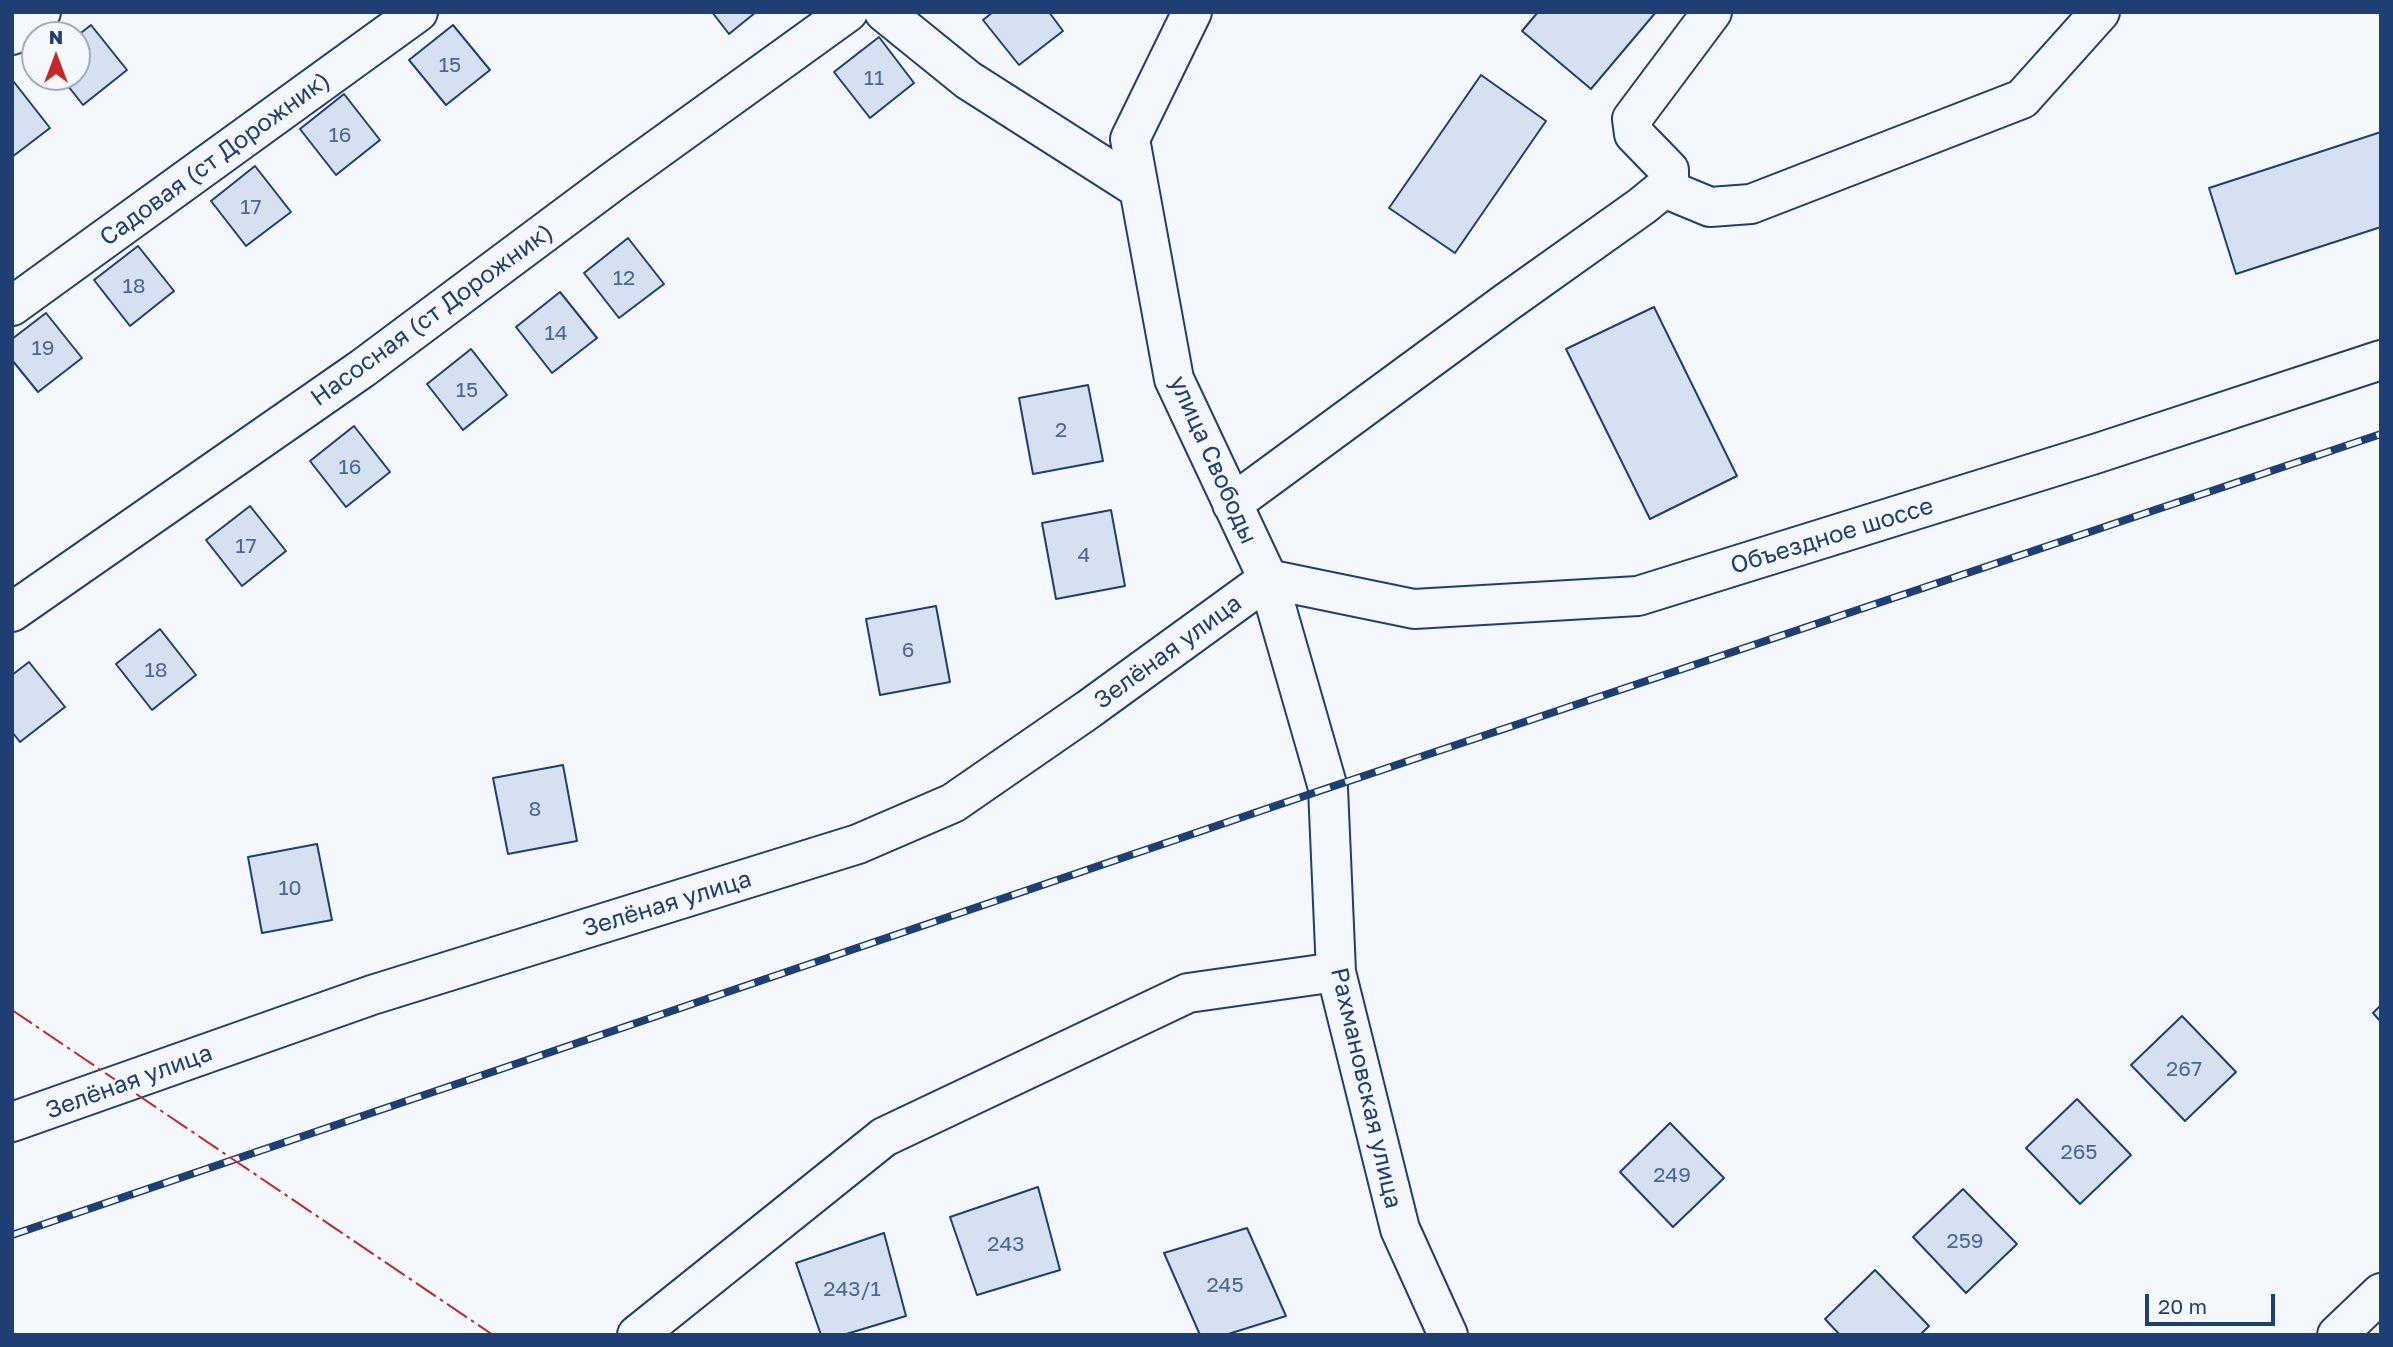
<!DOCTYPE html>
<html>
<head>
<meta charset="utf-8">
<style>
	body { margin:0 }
	#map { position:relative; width:2393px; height:1347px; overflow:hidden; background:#f4f7fb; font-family:"Golos Text",sans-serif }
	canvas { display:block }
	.frame { position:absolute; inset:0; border:14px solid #1d3f73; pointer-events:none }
	.north { position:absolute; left:21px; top:21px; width:70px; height:70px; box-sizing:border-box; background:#f4f7fb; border:2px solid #9eadc5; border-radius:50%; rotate:0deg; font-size:19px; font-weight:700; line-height:28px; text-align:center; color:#1d3f73 }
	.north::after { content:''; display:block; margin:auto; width:24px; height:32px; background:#c62828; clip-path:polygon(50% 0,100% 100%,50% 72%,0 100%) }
	.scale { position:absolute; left:2145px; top:1294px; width:130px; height:32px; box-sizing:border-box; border:4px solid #1d3f73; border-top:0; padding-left:9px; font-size:21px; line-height:24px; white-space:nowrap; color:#1d3f73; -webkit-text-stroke:5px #f4f7fb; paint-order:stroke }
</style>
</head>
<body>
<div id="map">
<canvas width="2393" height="1347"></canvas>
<div class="frame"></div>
<div class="north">N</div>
<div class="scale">20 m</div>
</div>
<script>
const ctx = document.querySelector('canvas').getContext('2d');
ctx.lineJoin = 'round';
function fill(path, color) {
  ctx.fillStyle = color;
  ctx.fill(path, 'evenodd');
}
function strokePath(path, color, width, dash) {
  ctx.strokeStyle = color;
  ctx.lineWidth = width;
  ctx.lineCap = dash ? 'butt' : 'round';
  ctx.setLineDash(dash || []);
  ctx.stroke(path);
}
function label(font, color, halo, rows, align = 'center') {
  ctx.font = font + ' "Golos Text",sans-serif';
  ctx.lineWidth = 5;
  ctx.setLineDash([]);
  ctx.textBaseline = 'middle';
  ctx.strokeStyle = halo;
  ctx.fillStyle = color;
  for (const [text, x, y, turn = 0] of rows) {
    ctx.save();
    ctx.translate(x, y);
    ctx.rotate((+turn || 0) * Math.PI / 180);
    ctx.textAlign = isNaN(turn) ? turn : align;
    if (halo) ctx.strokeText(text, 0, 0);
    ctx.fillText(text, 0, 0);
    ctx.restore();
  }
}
const building = new Path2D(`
	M712,12H756L729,34Z
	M993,12H1049L1063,31L1019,65L983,20Z
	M1538,12H1656L1591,89L1522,31Z
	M91,25L127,70L83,105L61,77H77V36Z
	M453,25L490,70L446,105L409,60Z
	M879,37L914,83L870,118L834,72Z
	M1481,75L1546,121L1455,253L1389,208Z
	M14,82L50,128L12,157V83Z
	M344,94L380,140L336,175L300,129Z
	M2381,132V227L2236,274L2209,188Z
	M255,166L291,212L246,246L211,201Z
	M628,238L664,284L619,318L584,273Z
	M138,246L174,291L130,326L94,280Z
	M560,292L597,338L552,373L516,327Z
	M1654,307L1737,476L1650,519L1566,349Z
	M46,313L82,358L38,392L12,360V339Z
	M471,349L507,395L463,430L427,384Z
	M1088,385L1103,461L1033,474L1019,398Z
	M354,426L390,472L346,507L310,461Z
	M250,506L286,551L242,586L206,540Z
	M1111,510L1125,586L1056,599L1042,523Z
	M936,606L950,682L880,695L866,619Z
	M160,629L196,675L152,710L116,664Z
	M29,662L65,707L20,742L12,732V675Z
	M563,765L577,841L508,854L493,778Z
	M317,844L332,920L262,933L248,857Z
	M2381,1005V1022L2373,1013Z
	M2182,1016L2236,1072L2185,1121L2131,1065Z
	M2077,1099L2131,1155L2080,1204L2026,1148Z
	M1670,1123L1724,1178L1673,1227L1620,1172Z
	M1038,1187L1060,1270L977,1295L950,1217Z
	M1963,1189L2017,1244L1966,1293L1913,1237Z
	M1247,1228L1286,1316L1225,1335H1200L1164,1253Z
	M884,1233L906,1316L843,1335H821L796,1263Z
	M1875,1270L1929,1326L1920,1335H1840L1825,1319Z`);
const minor = new Path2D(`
	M884,12L968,80L1139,189
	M1192,12L1130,139L1174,379L1268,579L1328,788L1336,972L1400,1229L1448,1335
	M12,35L41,12
	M1664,188L1710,207L1751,204L2022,99L2100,12
	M12,306L418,12
	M1232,504L1507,302L1642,206L1664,188L1669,180V170L1634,134L1632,119L1712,12
	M12,612L363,368L615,180L848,12
	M12,1122L372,995L858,844L953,803L1089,709L1268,579L1414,609L1638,596L2098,453L2381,360
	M637,1335L884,1137L1188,993L1336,972`);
const major = new Path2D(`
	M2337,1335L2381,1293`);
const rail = new Path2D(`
	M12,1235L1328,788L2381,434`);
const power = new Path2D(`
	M12,1010L493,1335`);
const numberNames = [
	["15",450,65],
	["11",874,78],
	["16",340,135],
	["17",251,207],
	["12",624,278],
	["18",134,286],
	["14",556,333],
	["19",43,348],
	["15",467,390],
	["2",1061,430],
	["16",350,467],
	["17",246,546],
	["4",1084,555],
	["6",908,650],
	["18",156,670],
	["8",535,809],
	["10",290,888],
	["267",2184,1069],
	["265",2079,1152],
	["249",1672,1175],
	["259",1965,1241],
	["243",1006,1244],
	["245",1225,1285],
	["243/1",852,1289]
];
const streetNames = [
	["Садовая (ст Дорожник)",215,159,-36],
	["Насосная (ст Дорожник)",432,315,-36],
	["улица Свободы",1213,460,66],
	["Объездное шоссе",1832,536,-17],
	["Зелёная улица",1168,652,-36],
	["Зелёная улица",667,904,-17],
	["Зелёная улица",129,1082,-20],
	["Рахмановская улица",1366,1088,77]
];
fill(building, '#d5e0f0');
strokePath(building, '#1d3f73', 2);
strokePath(minor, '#1d3f73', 42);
strokePath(major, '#1d3f73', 42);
strokePath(minor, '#f4f7fb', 38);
strokePath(major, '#f4f7fb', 38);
strokePath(rail, '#1d3f73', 8);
strokePath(rail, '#f4f7fb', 5, [16]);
strokePath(power, '#c62828', 2, [24, 5, 3.5, 5]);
label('21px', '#4b6792', null, numberNames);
label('24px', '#1d3f73', '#f4f7fb', streetNames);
</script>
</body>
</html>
